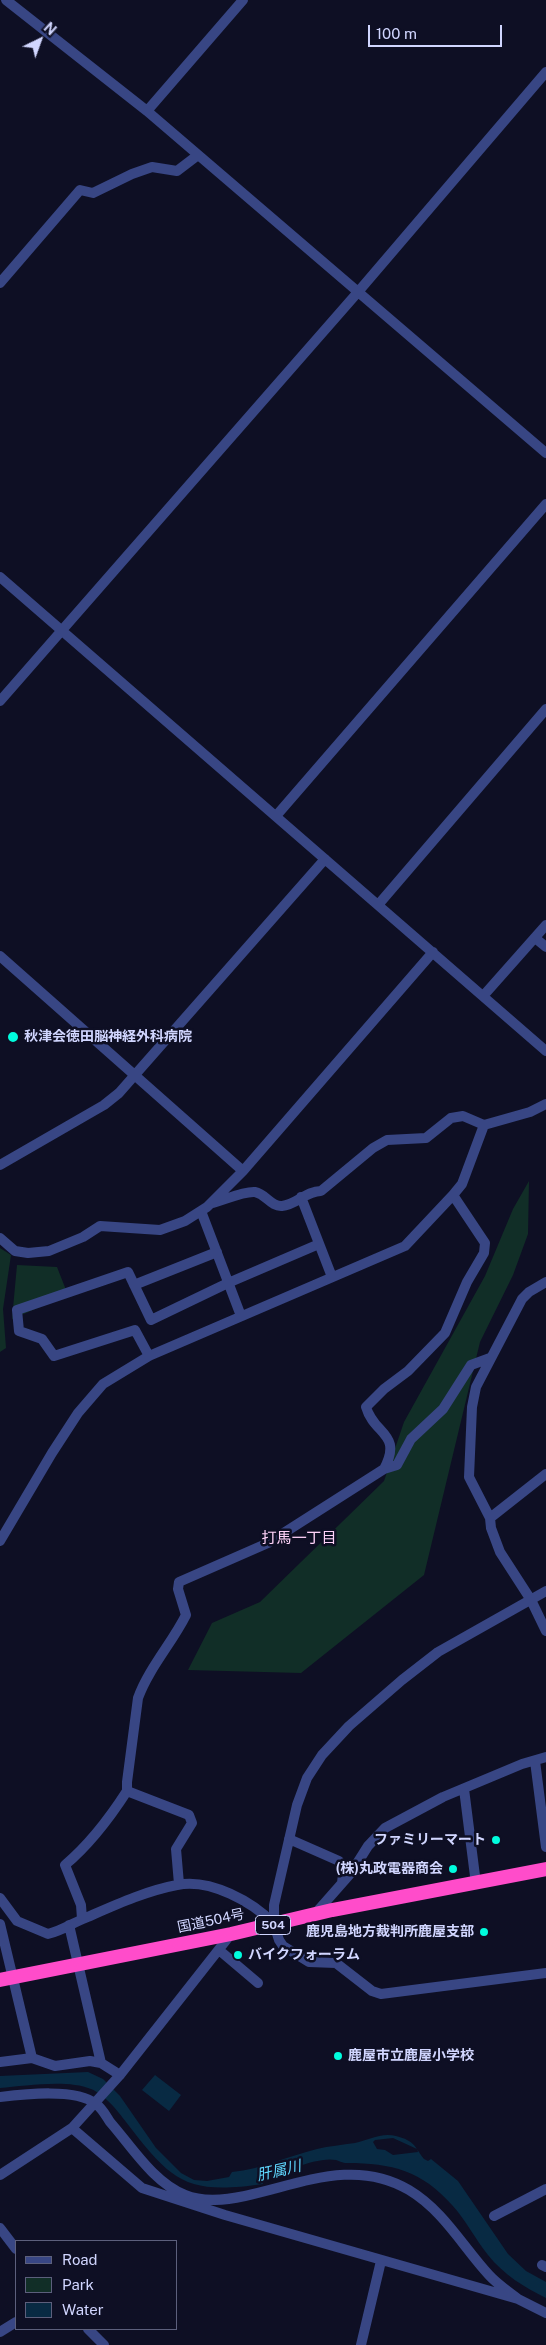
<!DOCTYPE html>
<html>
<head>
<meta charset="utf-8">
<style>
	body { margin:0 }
	#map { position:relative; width:546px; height:2345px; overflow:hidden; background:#0e0f24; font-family:"Public Sans",sans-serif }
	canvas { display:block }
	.legend { position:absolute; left:15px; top:2240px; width:162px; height:90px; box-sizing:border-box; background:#0e0f24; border:1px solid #5c5f7c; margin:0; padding:6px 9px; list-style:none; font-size:15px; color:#d1d6ff }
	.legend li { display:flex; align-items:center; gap:10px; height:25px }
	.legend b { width:25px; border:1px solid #5c5f7c }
	.north { position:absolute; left:15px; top:15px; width:50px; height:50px; -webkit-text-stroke:4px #0e0f24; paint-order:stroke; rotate:42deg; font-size:14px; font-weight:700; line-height:20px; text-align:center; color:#d1d6ff }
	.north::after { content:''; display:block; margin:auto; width:18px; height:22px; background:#d1d6ff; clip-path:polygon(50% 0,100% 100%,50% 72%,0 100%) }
	.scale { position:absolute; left:368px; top:25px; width:134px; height:22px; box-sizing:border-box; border:2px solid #d1d6ff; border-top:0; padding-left:6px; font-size:15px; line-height:18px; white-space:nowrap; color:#d1d6ff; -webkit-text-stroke:4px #0e0f24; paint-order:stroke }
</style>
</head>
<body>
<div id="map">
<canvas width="546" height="2345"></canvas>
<ul class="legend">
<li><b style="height:6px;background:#384684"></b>Road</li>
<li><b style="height:14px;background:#112e27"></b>Park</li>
<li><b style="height:14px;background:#082a43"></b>Water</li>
</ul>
<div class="north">N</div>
<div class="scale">100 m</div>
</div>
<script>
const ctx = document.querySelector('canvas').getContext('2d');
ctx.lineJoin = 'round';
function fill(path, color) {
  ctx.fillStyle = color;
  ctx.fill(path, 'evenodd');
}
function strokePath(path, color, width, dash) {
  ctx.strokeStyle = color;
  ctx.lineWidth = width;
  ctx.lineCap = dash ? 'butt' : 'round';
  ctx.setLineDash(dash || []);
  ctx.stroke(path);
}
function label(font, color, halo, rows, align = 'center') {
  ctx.font = font + ' "Public Sans","Noto Sans JP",sans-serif';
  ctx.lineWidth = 5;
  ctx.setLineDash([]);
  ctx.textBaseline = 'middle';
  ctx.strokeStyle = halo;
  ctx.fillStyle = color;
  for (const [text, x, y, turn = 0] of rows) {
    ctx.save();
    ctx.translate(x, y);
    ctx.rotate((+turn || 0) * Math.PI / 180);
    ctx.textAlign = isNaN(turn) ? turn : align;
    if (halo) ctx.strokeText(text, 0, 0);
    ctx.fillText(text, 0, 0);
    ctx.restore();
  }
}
const green = new Path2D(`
	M529,1181L528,1234L513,1275L480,1342L424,1575L301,1673L188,1670L212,1623L260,1602L384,1481L404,1422L485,1276L513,1209Z
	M0,1248L11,1255L3,1309L6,1348L0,1352Z
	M17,1265L57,1267L68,1295L12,1319Z`);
const water = new Path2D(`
	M88,2072L103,2079L120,2096L156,2148L181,2173L194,2180L207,2181L229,2177L232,2172C262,2169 288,2156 317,2149C329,2146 342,2145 355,2143C368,2140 382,2132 396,2136C415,2141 414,2146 424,2159L428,2161L431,2159L458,2181L508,2254L526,2271L546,2282V2298C524,2287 504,2275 488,2255C475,2239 466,2220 452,2205C422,2171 392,2163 347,2163C342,2163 340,2161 336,2160C317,2156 281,2173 263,2181V2184C186,2195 172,2182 126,2122C118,2111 104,2094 91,2089C67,2079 25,2086 0,2088V2076ZM393,2138L417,2149L418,2152L393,2155L385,2150L377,2149L373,2142L375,2140Z
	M155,2075L181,2095L169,2111L142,2090Z`);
const minor = new Path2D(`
	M6,0L147,111L546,453
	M147,111L243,0
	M0,283L80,190L93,193L132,174L152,167L177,171L198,155
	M0,577L546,1051
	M0,701L358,292L546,72
	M276,816L546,504
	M378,905L546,709
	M535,938L546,947
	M0,956L243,1171
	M484,995L546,925
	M0,1165L104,1105L119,1093L325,859
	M301,1197L332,1277
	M213,1203C225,1200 243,1191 255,1192C266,1194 271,1207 282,1206C296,1205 306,1191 321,1191L373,1148L387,1140L426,1138L451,1118L463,1116L484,1125L530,1112L546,1104
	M201,1211L241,1316
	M0,1238L15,1251L28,1253L49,1251L83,1237L100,1226L160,1230L185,1221L207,1207L243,1171L433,952
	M546,1282L529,1292L522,1299L476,1387L472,1407L469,1477L490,1518L491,1528L500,1552L531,1600L546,1631
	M134,1285L217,1252
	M149,1356L135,1330L54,1356L42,1339L19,1331L17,1310L128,1272L151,1320L228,1283L319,1244
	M384,1469C403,1433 374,1435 366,1407L384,1389L408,1371L445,1333L467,1282L484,1253L485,1243L453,1195
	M490,1518L546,1474
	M0,1541L52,1453L78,1413L103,1384L149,1356L405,1246L453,1195L462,1184L484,1125
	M546,1591L438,1652L402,1680L349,1726L322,1755L307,1778L297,1805L274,1905V1924L279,1940L283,1946L309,1962L336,1963L372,1991L381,1994L546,1973
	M535,1761L546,1847
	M464,1789L476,1884
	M289,1839L339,1861L343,1874L342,1883
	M179,1884L176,1849L192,1823L189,1815L127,1791V1782L138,1698C149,1668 172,1643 186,1615L178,1589L179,1582L268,1543L384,1469L397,1465L411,1439L443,1409L471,1365L490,1358
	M0,1898L17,1921L48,1934C61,1931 71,1924 83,1919C113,1906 145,1891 177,1885C210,1878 253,1902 274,1924
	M314,1915L351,1873L368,1846L385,1828L443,1797L522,1764L546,1757
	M82,1919L81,1905L65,1865C90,1844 109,1819 127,1791
	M0,1924L32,2058
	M69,1925L101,2063
	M219,1950L258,1983
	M0,2062L32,2058L55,2066L90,2061L101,2063L120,2075
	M0,2097C24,2094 77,2088 96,2104C102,2108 106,2116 110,2122C132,2147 153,2182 185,2195C204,2203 226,2200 245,2196C301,2184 355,2158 409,2190C444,2211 463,2247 489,2275C497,2284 509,2292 518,2299
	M72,2128L142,2188L225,2215L518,2299L546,2313
	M0,2175L72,2128L120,2075L231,1934
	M494,2216L546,2189
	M0,2228L16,2249
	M542,2265L546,2267
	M88,2329L104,2345
	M0,2332L16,2322
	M361,2345L381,2261`);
const highway = new Path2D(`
	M0,1980L231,1934L332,1910L546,1869`);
const markers = [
	[13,1037,6,"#00fcdd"],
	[496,1840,5,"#00fcdd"],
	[453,1869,5,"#00fcdd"],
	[484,1932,5,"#00fcdd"],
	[238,1955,5,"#00fcdd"],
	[338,2056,5,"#00fcdd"]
];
const shields = [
	[273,1925,35]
];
const shieldNames = [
	["504",273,1925]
];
const poiNames = [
	["秋津会徳田脳神経外科病院",24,1037],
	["ファミリーマート",486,1840,"right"],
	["(株)丸政電器商会",443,1869,"right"],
	["鹿児島地方裁判所鹿屋支部",474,1932,"right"],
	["バイクフォーラム",248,1955],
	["鹿屋市立鹿屋小学校",348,2056]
];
const streetNames = [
	["国道504号",211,1921,-12]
];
const neighbourhoodNames = [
	["打馬一丁目",299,1538]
];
const waterNames = [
	["肝属川",279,2171,-13]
];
fill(green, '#112e27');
fill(water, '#082a43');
strokePath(minor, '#384684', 10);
strokePath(highway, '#ff4cca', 14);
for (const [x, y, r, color] of markers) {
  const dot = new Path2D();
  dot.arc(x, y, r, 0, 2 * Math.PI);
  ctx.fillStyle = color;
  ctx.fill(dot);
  strokePath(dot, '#0e0f24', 2);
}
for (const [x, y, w] of shields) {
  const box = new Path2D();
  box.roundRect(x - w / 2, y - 9.5, w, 19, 4);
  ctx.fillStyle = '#0e0f24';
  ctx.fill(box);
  strokePath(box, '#d1d6ff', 1);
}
label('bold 12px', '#d1d6ff', null, shieldNames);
label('bold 14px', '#d1d6ff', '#0e0f24', poiNames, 'left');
label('14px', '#d1d6ff', '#0e0f24', streetNames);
label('15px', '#ffd3f9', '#0e0f24', neighbourhoodNames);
label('italic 15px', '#5fd8ff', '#0e0f24', waterNames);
</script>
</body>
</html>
